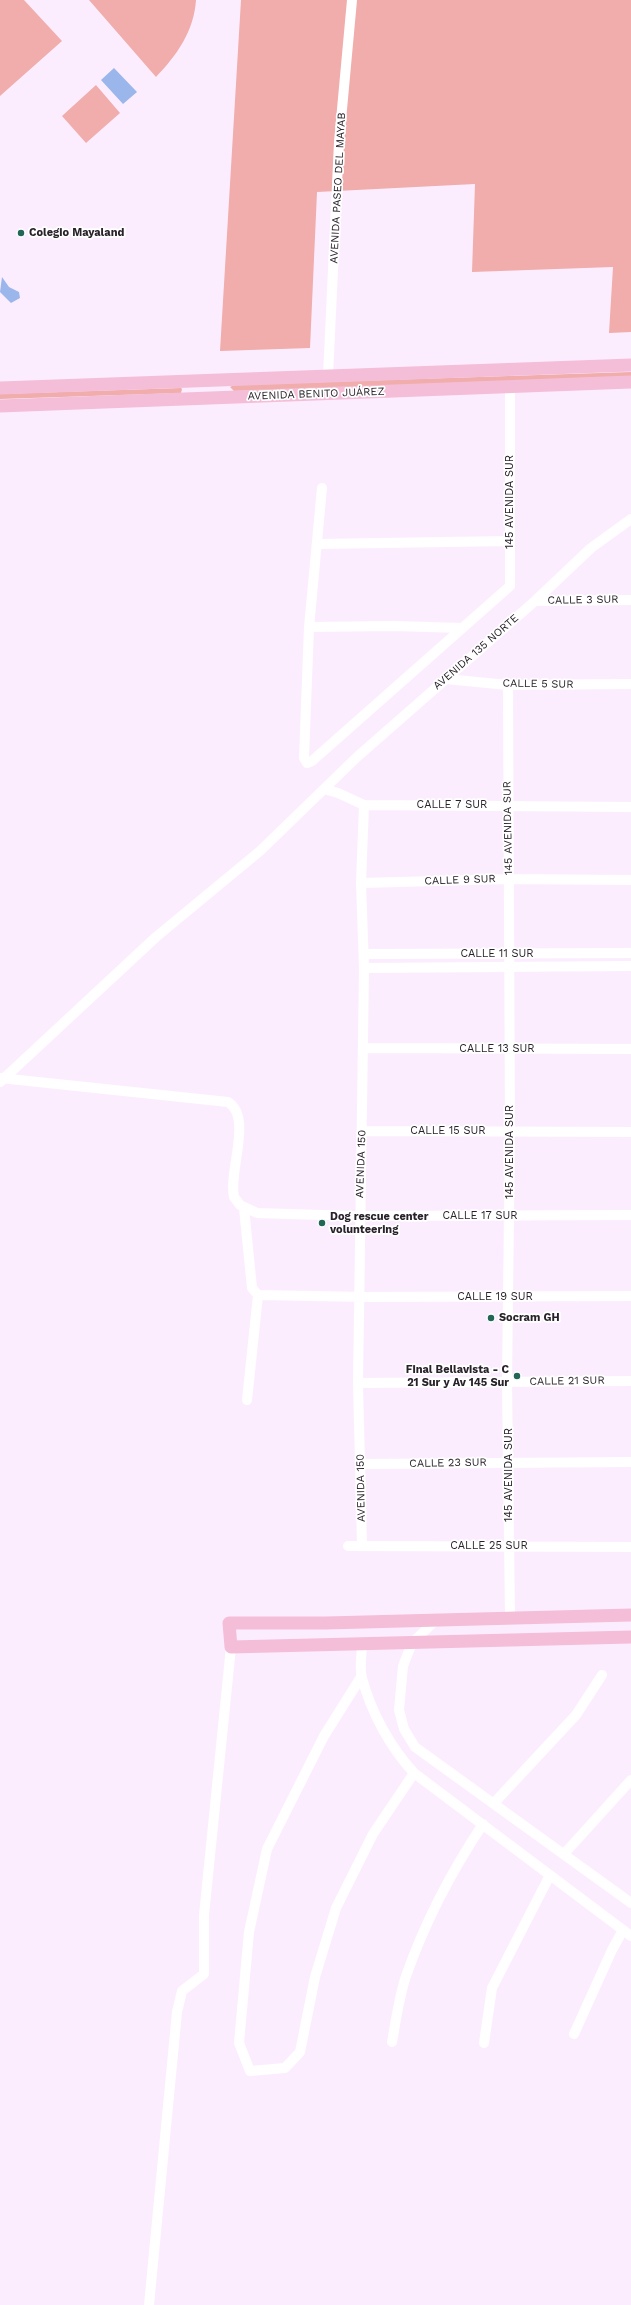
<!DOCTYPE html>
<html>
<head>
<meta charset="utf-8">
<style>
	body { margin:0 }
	canvas { display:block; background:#fbedfe }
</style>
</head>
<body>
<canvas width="631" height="2305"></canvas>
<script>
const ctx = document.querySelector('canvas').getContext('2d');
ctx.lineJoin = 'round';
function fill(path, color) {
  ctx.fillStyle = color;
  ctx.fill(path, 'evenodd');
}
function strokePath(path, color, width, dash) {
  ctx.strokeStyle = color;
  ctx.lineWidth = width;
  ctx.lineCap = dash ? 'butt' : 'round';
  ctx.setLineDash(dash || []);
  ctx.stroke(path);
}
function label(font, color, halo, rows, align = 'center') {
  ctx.font = font + ' "Work Sans",sans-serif';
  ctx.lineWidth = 3.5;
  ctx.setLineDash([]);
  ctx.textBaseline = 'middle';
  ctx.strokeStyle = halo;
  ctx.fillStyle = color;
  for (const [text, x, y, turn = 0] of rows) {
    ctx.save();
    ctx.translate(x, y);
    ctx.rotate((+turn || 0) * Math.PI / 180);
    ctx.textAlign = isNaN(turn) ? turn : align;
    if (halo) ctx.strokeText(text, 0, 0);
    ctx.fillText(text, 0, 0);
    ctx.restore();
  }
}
const green = new Path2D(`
	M0,0H24L62,41L0,96Z
	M89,0H196C194,31 177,55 156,77Z
	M241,0H631V332L609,333L613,267L472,272L475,184L317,192L310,348L220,351Z
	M96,85L120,113L86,143L62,116Z
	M631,372V378L234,391L230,387L234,385Z
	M181,388L182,389L181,393L0,399V394Z`);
const water = new Path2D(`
	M114,68L137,92L123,104L101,80Z
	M2,277L9,287L19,292L20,298L11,303L0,292Z`);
const minor = new Path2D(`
	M328,376L339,142L352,0
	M322,488L309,627L304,758L307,763L312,761L510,586V388
	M317,544L510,541
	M535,601L631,600
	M309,627L394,626L462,628
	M446,679L508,685L631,684
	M508,685L510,1131L507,1382L510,1618
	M324,789L338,793L364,805L631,807
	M361,883L510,879L631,880
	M364,954L631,953
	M364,968L631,966
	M363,1048L631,1049
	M0,1078L228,1102C253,1117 228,1172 234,1197L240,1205L257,1213L354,1216L631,1215
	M0,1082L156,937L260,851L357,757L535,601L591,548L631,519
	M362,1131L631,1132
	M244,1208L252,1288L258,1295L247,1400
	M258,1295L366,1297L631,1296
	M358,1383L631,1381
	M361,1464L631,1462
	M348,1546L631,1547
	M362,1546L358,1383L364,968L361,883L364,805
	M436,1620L412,1643L403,1666L399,1710L404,1729L415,1747L631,1903
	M362,1644C362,1654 359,1668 362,1678C371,1712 390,1747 414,1773L631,1936
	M361,1677L324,1736L267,1849L249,1932L239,2043L250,2071L285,2068L300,2052L315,1977L336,1908L373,1834L414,1773
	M494,1803L576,1715L602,1675
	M564,1854L631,1780
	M574,2034L612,1950L623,1930
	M392,2042C396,2020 399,1997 406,1976C425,1922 451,1872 483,1824
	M484,2043L492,1988L550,1875
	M149,2305L177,2012L182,1991L204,1974V1915L231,1647`);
const major = new Path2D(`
	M0,388L631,365
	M0,406L631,382
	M631,1615L326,1623H229L231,1647L631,1637`);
const markers = [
	[21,233,4,"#226657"],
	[322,1223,4,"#226657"],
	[491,1318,4,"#226657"],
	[517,1376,4,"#226657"]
];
const streetNames = [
	["AVENIDA PASEO DEL MAYAB",338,188,-87],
	["AVENIDA BENITO JUÁREZ",316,394,-2],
	["145 AVENIDA SUR",510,502,-90],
	["CALLE 3 SUR",583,600,-1],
	["AVENIDA 135 NORTE",476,652,-41],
	["CALLE 5 SUR",538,684,1],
	["CALLE 7 SUR",452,805],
	["145 AVENIDA SUR",508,828,-91],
	["CALLE 9 SUR",460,880,-2],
	["CALLE 11 SUR",497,954],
	["CALLE 13 SUR",497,1049],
	["CALLE 15 SUR",448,1131],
	["145 AVENIDA SUR",510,1152,-90],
	["AVENIDA 150",361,1164,-88],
	["CALLE 17 SUR",480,1216],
	["CALLE 19 SUR",495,1297],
	["CALLE 21 SUR",567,1381,-1],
	["CALLE 23 SUR",448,1463,-1],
	["145 AVENIDA SUR",509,1475,-90],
	["AVENIDA 150",361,1488,-91],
	["CALLE 25 SUR",489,1546]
];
const poiNames = [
	["Colegio Mayaland",29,233],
	["Dog rescue center",330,1217],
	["volunteering",330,1230],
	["Socram GH",499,1318],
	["Final Bellavista - C",509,1370,"right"],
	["21 Sur y Av 145 Sur",509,1383,"right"]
];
fill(green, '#f0adab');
fill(water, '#9ab6eb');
strokePath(minor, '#fff', 10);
strokePath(major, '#f5bed8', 13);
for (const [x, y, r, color] of markers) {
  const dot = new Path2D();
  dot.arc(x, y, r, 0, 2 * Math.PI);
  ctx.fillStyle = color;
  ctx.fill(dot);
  strokePath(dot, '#fff', 1.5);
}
label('11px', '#29222a', '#fff', streetNames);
label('bold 11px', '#29222a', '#fff', poiNames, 'left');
</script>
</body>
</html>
